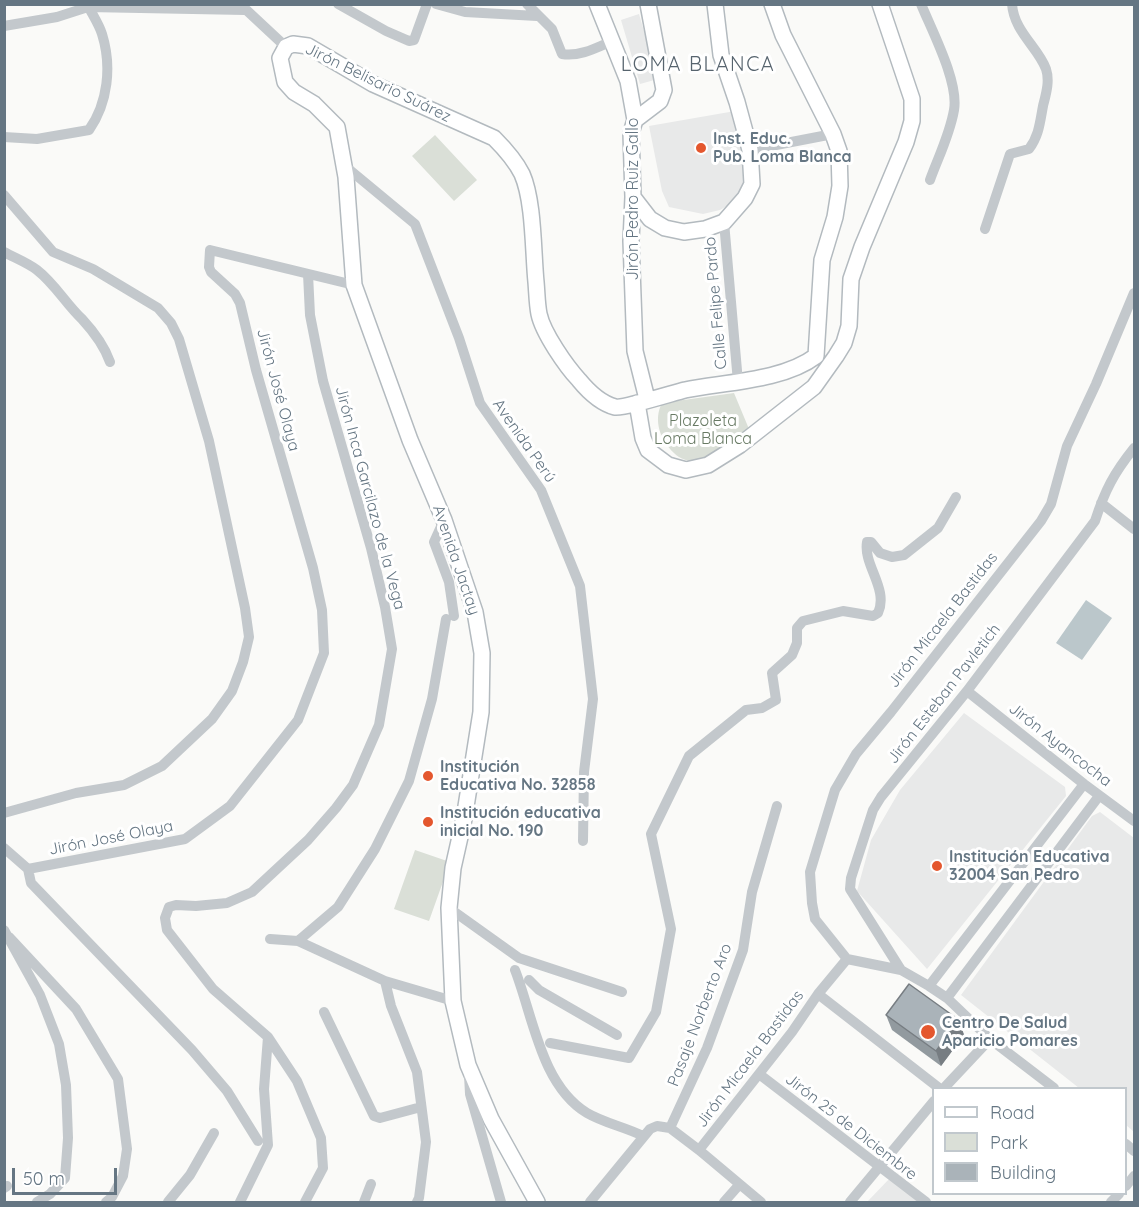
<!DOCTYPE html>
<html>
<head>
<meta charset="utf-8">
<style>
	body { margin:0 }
	#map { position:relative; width:1139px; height:1207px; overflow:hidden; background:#fafaf8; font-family:Quicksand,sans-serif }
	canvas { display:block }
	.frame { position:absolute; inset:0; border:6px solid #657683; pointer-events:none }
	.legend { position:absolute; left:932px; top:1087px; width:195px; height:108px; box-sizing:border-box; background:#fff; border:2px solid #c1c8cd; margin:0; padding:8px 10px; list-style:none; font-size:18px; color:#657683 }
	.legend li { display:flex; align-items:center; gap:12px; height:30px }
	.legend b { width:30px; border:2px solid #c1c8cd }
	.scale { position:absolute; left:12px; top:1168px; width:105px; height:27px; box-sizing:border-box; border:3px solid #657683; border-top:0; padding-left:8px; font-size:18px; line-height:21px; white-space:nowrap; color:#657683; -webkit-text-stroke:4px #fff; paint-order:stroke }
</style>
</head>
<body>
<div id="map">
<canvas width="1139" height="1207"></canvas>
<div class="frame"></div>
<ul class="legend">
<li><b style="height:8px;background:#fff"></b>Road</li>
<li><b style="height:16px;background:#dadfd7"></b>Park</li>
<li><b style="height:16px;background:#aab3b9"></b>Building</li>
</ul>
<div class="scale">50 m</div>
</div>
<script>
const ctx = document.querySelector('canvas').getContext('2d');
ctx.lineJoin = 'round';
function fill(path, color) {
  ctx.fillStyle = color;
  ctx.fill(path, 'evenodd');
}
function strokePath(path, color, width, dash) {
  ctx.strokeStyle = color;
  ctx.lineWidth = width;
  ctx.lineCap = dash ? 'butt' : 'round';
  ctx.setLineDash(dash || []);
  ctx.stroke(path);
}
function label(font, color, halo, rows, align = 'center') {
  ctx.font = font + ' Quicksand,sans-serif';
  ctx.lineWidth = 6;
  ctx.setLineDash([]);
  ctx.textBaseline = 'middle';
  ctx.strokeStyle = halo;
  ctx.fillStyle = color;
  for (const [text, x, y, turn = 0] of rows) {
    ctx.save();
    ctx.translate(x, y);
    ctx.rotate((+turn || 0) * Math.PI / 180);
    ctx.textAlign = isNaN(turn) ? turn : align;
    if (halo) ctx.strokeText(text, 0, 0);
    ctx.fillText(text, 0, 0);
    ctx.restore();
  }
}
const built = new Path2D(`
	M639,14L658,79L640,84L621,20Z
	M735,111L755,170L747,189L732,203L720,210L703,214L669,207L662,191L649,126Z
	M964,713L1065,787L1066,796L927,969L857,891L871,840L900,790Z
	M1100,812L1134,838V1132L1126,1125V1088H1079L961,995L1092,816Z
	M891,1177L921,1202H867Z`);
const green = new Path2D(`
	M435,135L477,180L454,201L412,156Z
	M734,393L754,441L696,463C689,461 679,459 674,453C660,440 653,420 662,403Z
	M415,850L450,862L429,921L394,909Z`);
const water = new Path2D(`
	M1086,600L1112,618L1082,660L1056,643Z`);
const street = new Path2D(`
	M338,4L386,31L409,41L414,40L427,4
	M436,4L465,12L537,16
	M527,4L552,29L562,54C579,57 596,48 612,41
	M921,4C932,31 959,82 954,110C950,134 938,158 930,180
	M241,5L286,47
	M4,26L57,17L88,7L245,10
	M4,137L37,139L89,130C108,103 112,66 102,34C99,24 92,14 87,4
	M750,150L833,134
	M345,166L415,224L459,338L480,403L541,490L580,586L593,699L584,772L583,841
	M4,195L53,252L93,269L158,308L171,323L179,339L209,441L245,608L249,637L243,662L232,691L212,719L162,766L124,785L76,793L4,813
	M724,222L738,382
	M985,229L1010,154L1029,149C1039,136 1040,122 1043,106C1046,94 1050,81 1046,69C1038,47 1014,32 1012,4
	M4,252C15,258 28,263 37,270C55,284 66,304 82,319C94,332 104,345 110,362
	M1101,503L1134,529
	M444,520L434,542L449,582L454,616
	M967,691L1084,784L1134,821
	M4,848L28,869
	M449,908L519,958L622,992
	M4,930L40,995L59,1044L66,1085L68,1138L65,1178L50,1194L37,1202
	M9,937L76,1009L118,1079L127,1149L123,1176L112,1197L106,1202
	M270,939L298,941L385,981L453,1001
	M298,941L338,907L375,849L409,781L432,699L446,619
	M515,970C533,1016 541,1085 587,1113C604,1123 625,1127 643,1136
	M901,970L850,889L851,878L873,810L881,797L967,691L1095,521C1105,490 1114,473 1134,448
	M529,980L539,990L617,1035
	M385,981L391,1006L417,1072L426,1142L419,1198L417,1202
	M929,986L1084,784
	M818,994L939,1088
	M947,998L1099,796
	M324,1012L374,1116L380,1118L421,1107
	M550,1043L629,1058L656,1012L671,929L651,834L689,756L746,710L762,708L776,700L772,673L792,655L797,643V628L803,621L843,611L873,616L878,613C889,589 863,565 867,542H871L880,553L892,557L904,555L938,528L956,497
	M759,1074L926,1202
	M469,1075L470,1094L501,1202
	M944,1088L990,1039
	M1054,1088L990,1039L947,998L929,986L901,970L847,959L815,919L812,903L810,872L835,790L856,754L891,712L1041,521L1051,504L1067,446L1096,384L1134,293
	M670,1128L707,1048L743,950L752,892L777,806
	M258,1141L227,1091L192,1050L31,883L28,869L185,839L230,806L298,720L324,653L322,610L313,568L256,370L240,303L235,294L211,272L209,267L210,250L354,285
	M1126,1144L1134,1151
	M699,1150L792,1032L818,994L847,959
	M1126,1186L1134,1176
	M4,1188L7,1186
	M168,1202L190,1175L214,1133
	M240,1202L268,1145L264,1089L268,1037
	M305,1202L323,1168L321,1138L297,1081L268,1037L213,989L167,930L165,918L169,907L176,905L196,906L227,903L252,892L308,840L336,808L353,785L379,725L392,649L385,607L371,548L323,381L310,315L308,274
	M364,1202L371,1184
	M590,1202L650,1129L657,1126L670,1128L699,1150L761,1202
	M724,1202L739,1185
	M850,1202L934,1101
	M1111,1202L1119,1194`);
const secondary = new Path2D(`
	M597,4L628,81L635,120L631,133L633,197L631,241L635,351L647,399
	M635,120L660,101L664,90L648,4
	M633,197L650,219L665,228L684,232L705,229L724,222L745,198L752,184L750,150L737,102L721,55L715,4
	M637,403L643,438L648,450L668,465L686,470L708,465L740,445L814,387L836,356L844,343L849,326L851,279L862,247L906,142L912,121V99L880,4
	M537,1202L491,1119L468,1065L453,1001L449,908L453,868L464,819L481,712L482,653L475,612L444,520L410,440L354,285L346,177L337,127L314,104L294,92L285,82L280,58L286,47L293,44L308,46L373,84L494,138C505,149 515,160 522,174C534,201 533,252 536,282C537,293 537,304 539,314C543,333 566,366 579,380C588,391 600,403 615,407C622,409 673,393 685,390C725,382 783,381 816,356L822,260L835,217L840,186L839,151L833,134L783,35L772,4`);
const wall = new Path2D(`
	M886,1015L959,1020L964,1035L941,1066L892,1030Z`);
const shadedWall = new Path2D(`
	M959,1020L964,1035L941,1066L936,1051Z`);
const building = new Path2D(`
	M909,984L959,1020L936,1051L886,1015Z`);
const markers = [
	[701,148,6,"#e4572e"],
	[428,776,6,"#e4572e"],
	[428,822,6,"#e4572e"],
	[937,866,6,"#e4572e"],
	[928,1032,8,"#e4572e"]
];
const streetNames = [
	["Jirón Belisario Suárez",378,83,26],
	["Jirón Pedro Ruiz Gallo",633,199,-90],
	["Calle Felipe Pardo",716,303,-95],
	["Jirón José Olaya",278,390,75],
	["Avenida Perú",524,441,55],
	["Jirón Inca Garcilazo de la Vega",370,498,75],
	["Avenida Jactay",456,560,71],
	["Jirón Micaela Bastidas",943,620,-52],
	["Jirón Esteban Pavletich",944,694,-52],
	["Jirón Ayancocha",1060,745,38],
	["Jirón José Olaya",111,838,-11],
	["Pasaje Norberto Aro",700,1015,-69],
	["Jirón Micaela Bastidas",750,1059,-53],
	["Jirón 25 de Diciembre",851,1127,38]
];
const poiNames = [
	["Inst. Educ.",713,139],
	["Pub. Loma Blanca",713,157],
	["Institución",440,767],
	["Educativa No. 32858",440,785],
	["Institución educativa",440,813],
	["inicial No. 190",440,831],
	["Institución Educativa",949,857],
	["32004 San Pedro",949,875],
	["Centro De Salud",942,1023],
	["Aparicio Pomares",942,1041]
];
const parkNames = [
	["Plazoleta",703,421],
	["Loma Blanca",703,439]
];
const quarterNames = [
	["LOMA BLANCA",698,65]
];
fill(built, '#e8e9e9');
fill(green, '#dadfd7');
fill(water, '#bbc7cb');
strokePath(secondary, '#b3babf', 18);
strokePath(street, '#c3c8cc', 10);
strokePath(secondary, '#fff', 15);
fill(wall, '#929a9f');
fill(shadedWall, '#777d82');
fill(building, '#aab3b9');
strokePath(building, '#777d82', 1.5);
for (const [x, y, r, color] of markers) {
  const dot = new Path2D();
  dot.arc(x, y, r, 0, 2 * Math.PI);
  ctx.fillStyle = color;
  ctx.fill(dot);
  strokePath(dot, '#fff', 2);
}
label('16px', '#657683', '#fff', streetNames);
label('bold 16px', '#657683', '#fff', poiNames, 'left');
label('16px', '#687a64', '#fff', parkNames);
ctx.letterSpacing = '1.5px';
label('20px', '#57646e', '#fff', quarterNames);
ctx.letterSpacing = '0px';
</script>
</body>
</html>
